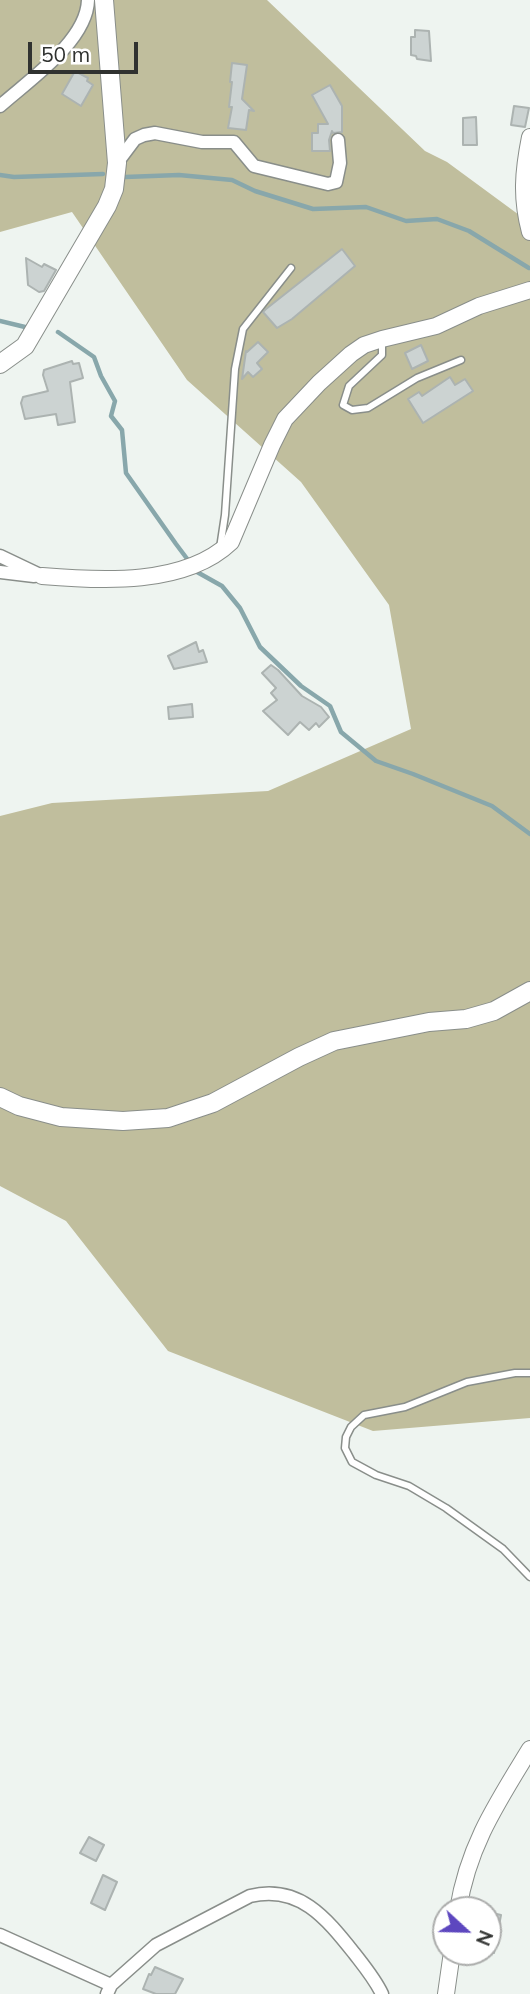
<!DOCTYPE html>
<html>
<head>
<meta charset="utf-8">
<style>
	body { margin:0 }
	#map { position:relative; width:530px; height:1994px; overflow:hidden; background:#eef4f0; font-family:Mulish,sans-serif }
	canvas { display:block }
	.north { position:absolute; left:432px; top:1896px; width:70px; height:70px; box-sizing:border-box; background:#fff; border:2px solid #acadac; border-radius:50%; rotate:112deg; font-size:19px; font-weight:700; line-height:28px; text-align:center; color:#303230 }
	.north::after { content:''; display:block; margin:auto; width:24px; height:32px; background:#5d47bf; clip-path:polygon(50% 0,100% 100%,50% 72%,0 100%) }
	.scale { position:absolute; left:28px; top:42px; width:110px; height:32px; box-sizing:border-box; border:4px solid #303230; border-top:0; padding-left:9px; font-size:21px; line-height:24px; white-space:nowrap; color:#303230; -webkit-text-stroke:5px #fff; paint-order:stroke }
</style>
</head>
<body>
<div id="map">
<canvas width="530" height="1994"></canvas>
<div class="north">N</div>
<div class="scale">50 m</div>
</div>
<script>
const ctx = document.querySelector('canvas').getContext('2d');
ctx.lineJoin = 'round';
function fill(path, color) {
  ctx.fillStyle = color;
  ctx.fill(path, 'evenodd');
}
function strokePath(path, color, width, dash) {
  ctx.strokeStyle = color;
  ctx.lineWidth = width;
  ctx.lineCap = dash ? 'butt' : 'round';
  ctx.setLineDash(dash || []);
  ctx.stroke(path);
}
const forest = new Path2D(`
	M0,0H267L425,151L447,162L530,223V1418L373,1431L168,1351L66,1221L0,1186V816L52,803L268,791L411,729L389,605L301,482L187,380L72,212L0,232Z`);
const stream = new Path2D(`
	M0,175L14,177L103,174
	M125,177L179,175L232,180L255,191L313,209L366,207L406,221L437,219L469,231L529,268
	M0,321L25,327
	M58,332L94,357L101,376L115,401L111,416L122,430L126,473L176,544L197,572L222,586L240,608L260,647L301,686L330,706L341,732L376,761L413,774L492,806L530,834`);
const building = new Path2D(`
	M415,30L429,31L431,61L417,59L416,56L411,55V37H415Z
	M232,63L247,65L242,99L254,111L249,110L246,130L228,128L232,107H229L232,82H230Z
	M75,71L88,78L87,81L93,85L81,106L62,94Z
	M330,85L342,106V132L333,133L332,131L329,140L330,151H312V133H318V124H328L312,95Z
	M514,106L529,108L525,127L511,125Z
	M476,117L477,145H463V118Z
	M342,249L355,266L292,319L277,328L263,312L266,309Z
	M26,258L42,267L44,264L56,270L44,291L39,292L28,285Z
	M258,342L268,352L257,363L262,369L253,377L248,372L242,379L246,351L247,352Z
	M421,345L428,361L412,369L405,353Z
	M72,361L73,364L79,363L83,378L70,382L75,422L58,425L56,414L25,419L21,403L23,397L48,391L43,375L44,370Z
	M450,377L455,385L465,379L473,391L423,423L408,399L419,392L422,396Z
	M196,642L199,652L203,650L207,662L174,669L168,656Z
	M271,665L278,670L302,696L321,707L329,717L319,727L316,723L309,730L300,722L288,735L263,711L277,700L271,693L276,688L262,673Z
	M192,704L193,717L169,719L168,707Z
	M89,1837L104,1845L96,1861L80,1853Z
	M103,1875L117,1882L105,1910L91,1903Z
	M488,1912L501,1915L494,1953L488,1952Z
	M155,1967L183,1979L175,1994H156L143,1989L149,1974L151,1975Z`);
const service = new Path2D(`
	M382,341V355L349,386L343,405L352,410L368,408L417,378L461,360
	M220,548L225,515L235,369L243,329L291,268
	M530,1373H515L467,1382L405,1407L364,1415L351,1427L346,1437L345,1448L352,1462L376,1475L409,1486L446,1508L503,1549L530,1577`);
const minor = new Path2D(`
	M0,106C29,80 87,41 88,0
	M117,163L135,139L144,135L155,133L202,142H234L254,166L328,184L336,182L340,163L338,140
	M0,556L42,576
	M0,572L34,576
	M0,1935L111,1985
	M107,1994L111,1985L156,1945L250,1896C299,1884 326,1918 354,1953C364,1966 375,1979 382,1994`);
const tertiary = new Path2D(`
	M530,137C523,172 521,198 530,232
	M42,576C101,581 185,586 231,542L272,445L285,419L319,383L351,354L364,345L382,339L436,326L479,306L530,290
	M458,1910C468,1846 497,1803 530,1749
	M446,1994L452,1952`);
const secondary = new Path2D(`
	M0,364L25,346L107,206L114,189L117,163L104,0
	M0,1097L19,1106L61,1117L123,1121L168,1118L213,1103L299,1057L334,1041L429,1022L466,1019L494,1011L530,991`);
fill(forest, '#c0be9d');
strokePath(stream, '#88a7ab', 4.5);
fill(building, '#ccd3d2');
strokePath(building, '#acb3b1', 2);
strokePath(service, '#898e8a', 9);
strokePath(minor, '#898e8a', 15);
strokePath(tertiary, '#898e8a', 18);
strokePath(secondary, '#898e8a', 20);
strokePath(service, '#fff', 6);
strokePath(minor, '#fff', 12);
strokePath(tertiary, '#fff', 16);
strokePath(secondary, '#fff', 18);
</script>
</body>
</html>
